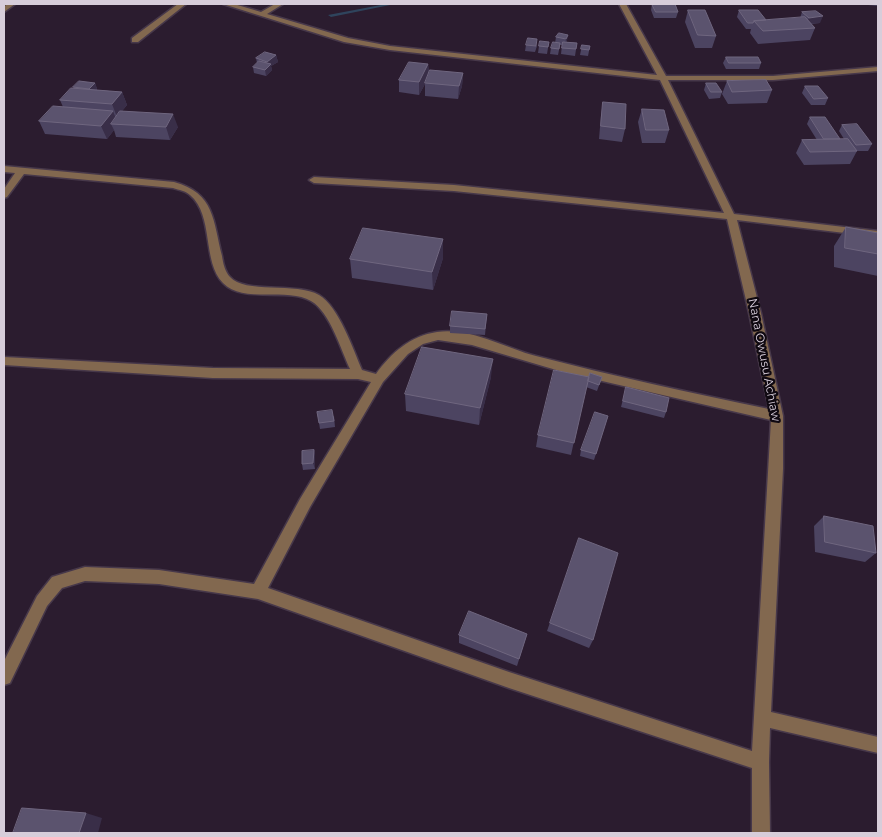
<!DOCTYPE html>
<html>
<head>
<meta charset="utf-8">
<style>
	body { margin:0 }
	#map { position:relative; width:882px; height:837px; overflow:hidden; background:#2b1c2f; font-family:Montserrat,sans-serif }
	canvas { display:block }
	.frame { position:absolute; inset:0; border:5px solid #d7cdda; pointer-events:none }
</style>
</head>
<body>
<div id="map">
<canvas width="882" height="837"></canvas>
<div class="frame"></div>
</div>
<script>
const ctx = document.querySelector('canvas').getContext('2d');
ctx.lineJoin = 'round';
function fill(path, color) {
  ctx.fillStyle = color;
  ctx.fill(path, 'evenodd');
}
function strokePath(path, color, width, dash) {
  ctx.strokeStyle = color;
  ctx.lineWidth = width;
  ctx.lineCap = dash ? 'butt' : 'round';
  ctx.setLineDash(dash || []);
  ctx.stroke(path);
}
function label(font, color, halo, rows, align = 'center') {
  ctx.font = font + ' Montserrat,sans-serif';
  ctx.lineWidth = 4.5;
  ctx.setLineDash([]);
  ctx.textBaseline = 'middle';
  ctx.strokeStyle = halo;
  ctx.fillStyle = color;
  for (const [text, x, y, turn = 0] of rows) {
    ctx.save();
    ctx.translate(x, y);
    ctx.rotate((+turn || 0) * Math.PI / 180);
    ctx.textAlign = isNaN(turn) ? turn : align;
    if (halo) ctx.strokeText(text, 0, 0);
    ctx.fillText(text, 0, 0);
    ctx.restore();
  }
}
const stream = new Path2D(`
	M386,4H395L331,17L328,15Z`);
const minor = new Path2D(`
	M7,4H15L4,12V7Z
	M178,4H186L138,42H132V38Z
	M223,4H234L261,12L275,4H283L267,14L348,38L390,46L657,75L619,4H626L666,76H773L878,67V71L773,80H668L734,214L878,231V237L737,220L761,313L783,416V469L771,712L878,737V753L770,728L769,762L770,833H752V768L509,688L258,599L159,584L85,581L62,588L47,606L10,683L4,685V661L37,596L52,577L85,567L159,570L254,584L300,499L371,382L358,379L213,378L4,365V357L213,368L350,369C341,350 330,312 311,301C288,287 243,304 223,283C202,262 214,215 190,195C186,191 179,190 173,188L24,174L7,197L4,198V189L15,173L4,172V166L174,182C215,193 213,221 222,256C223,263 225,272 230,277C244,294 297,282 319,295C339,307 353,349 362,370L376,374C391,353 410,336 437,332C470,327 505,348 536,356C613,376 691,393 769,409L749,313L727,219L454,191L314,183L309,180L314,177L454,185L724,213L660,80L390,50L344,42ZM438,340L472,345L563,372L771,420L752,751L509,672L268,588L310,507L383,382L408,354L423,344Z`);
const wall = new Path2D(`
	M652,4L678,12L676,18H654L651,10Z
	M858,4H878V6Z
	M688,10L716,36L712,48H695L685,22Z
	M739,10L766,20L800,18L802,12L820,23L811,24L815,28L810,40L758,44L750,33L751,29H746L737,17Z
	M559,33L567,41V42L577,43L575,56L561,54L562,45H560L558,55L550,54L551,48L555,43L556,37Z
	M549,42L547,54L538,53L539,46Z
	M526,45L537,46L535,52L525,51Z
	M582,45L590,46L588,56L580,55Z
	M276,55L278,62L271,66L272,70L266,76L254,73L253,67L257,63L256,58Z
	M726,57L761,63L759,69H726L723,63Z
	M428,64L429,73H463L462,86L458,99L425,96V84L419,95L399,92V80Z
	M727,81L772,90L767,103L728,104L722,94Z
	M95,83L97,89V90L122,92L127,105L122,111L178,127L170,140L116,137L114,130L107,139L45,134L39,121L63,107L60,100L74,88L73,87Z
	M706,83L722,92L720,98L709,99L704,90Z
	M805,86L828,98L825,105H811L802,93Z
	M603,102L625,129L622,142L599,139L601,115Z
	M642,109L669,130L665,143H642L638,122Z
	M810,117L840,139H844L839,131L842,125L872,144L868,151H857L850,164L804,165L796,153L802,140H817L807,124Z
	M846,227L878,233V276L834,267V246Z
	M443,258L433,290L352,278L350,259Z
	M487,314L485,335L450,333V326Z
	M491,377L479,425L406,411L405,394Z
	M588,377H602L597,391L586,387L571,455L536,447L538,435Z
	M626,387L666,412L664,418L621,407Z
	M334,416L335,427L320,429L319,423Z
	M608,416L594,460L580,456L581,450Z
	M314,450L315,456V469L303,470L302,464Z
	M824,516L876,553L865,562L815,552L814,526Z
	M579,538L593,640L589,648L547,631Z
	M527,634L517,666L459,643V635Z`);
const shadedWall = new Path2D(`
	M823,16L820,23L806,24L809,18Z
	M568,35L567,41L565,45L566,39Z
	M276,55L278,62L271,66L272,70L266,76L265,70L268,66L267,62Z
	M428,64L429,77L419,95V82Z
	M463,73L462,86L458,99L459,86Z
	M95,83L97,89L92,95L89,89Z
	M122,92L127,105L117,117L112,104Z
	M113,111L118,124H111L114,130L107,139L101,126Z
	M173,114L178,127L170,140L166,127Z
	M443,239V258L433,290L432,272Z
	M493,359L491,377L479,425L480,408Z
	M314,450L315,456V469L313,463Z
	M86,813L102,818L98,833H79Z`);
const building = new Path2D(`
	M652,4H675L678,12H656Z
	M688,10H705L716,36L698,35Z
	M739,10H758L766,20L754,21L753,23H748Z
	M816,11L823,16L809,18L802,12Z
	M805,17L815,28L763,31L754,21Z
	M559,33L568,35L566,39L556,37Z
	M528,38L537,39L536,46L526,45Z
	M540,41L549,42L548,47L539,46Z
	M553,42L560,43L559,49L551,48Z
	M563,42L577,43L576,49L562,48Z
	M582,45L590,46L589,50L581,49Z
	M265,52L276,55L267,62L256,58Z
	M726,57H758L761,63H729Z
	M259,61L271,64L265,70L253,67Z
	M409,62L428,64L419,82L399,80Z
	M430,70L463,73L459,86L425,83Z
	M766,80L772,90L732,92L727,81Z
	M79,81L95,83L89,89L73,87Z
	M706,83H716L722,92H711Z
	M805,86H818L828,98L814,99Z
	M71,88L122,92L112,104L60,100Z
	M603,102L626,104L625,129L601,126Z
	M53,106L113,111L101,126L39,121Z
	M642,109L664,110L669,130H646Z
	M120,111L173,114L166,127L111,124Z
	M810,117H825L840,139H824Z
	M857,124L872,144L856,145L842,125Z
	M848,139L857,151L810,152L802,140Z
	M846,227L878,233V254L845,248Z
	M363,228L443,239L432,272L350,259Z
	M452,311L487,314L485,329L450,326Z
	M422,347L493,359L480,408L405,394Z
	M554,370L589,377L574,443L538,435Z
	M590,373L602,377L599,385L588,381Z
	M626,387L669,398L666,412L623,401Z
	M332,410L334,421L319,423L317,412Z
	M595,412L608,416L596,454L581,450Z
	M314,450L313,463L302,464V451Z
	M824,516L873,526L876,553L825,542Z
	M579,538L618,553L593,640L550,623Z
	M469,611L527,634L519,659L459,635Z
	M22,808L86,813L79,833H13Z`);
const streetNames = [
	["Nana Owusu Achiaw",764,360,79]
];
fill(stream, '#2f445d');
strokePath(minor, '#47384a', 3);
fill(minor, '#82684f');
fill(wall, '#4c4461');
fill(shadedWall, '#392e48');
fill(building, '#5b536e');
strokePath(building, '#6f667f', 1);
label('12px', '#d7cdda', '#0f0911', streetNames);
</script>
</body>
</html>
